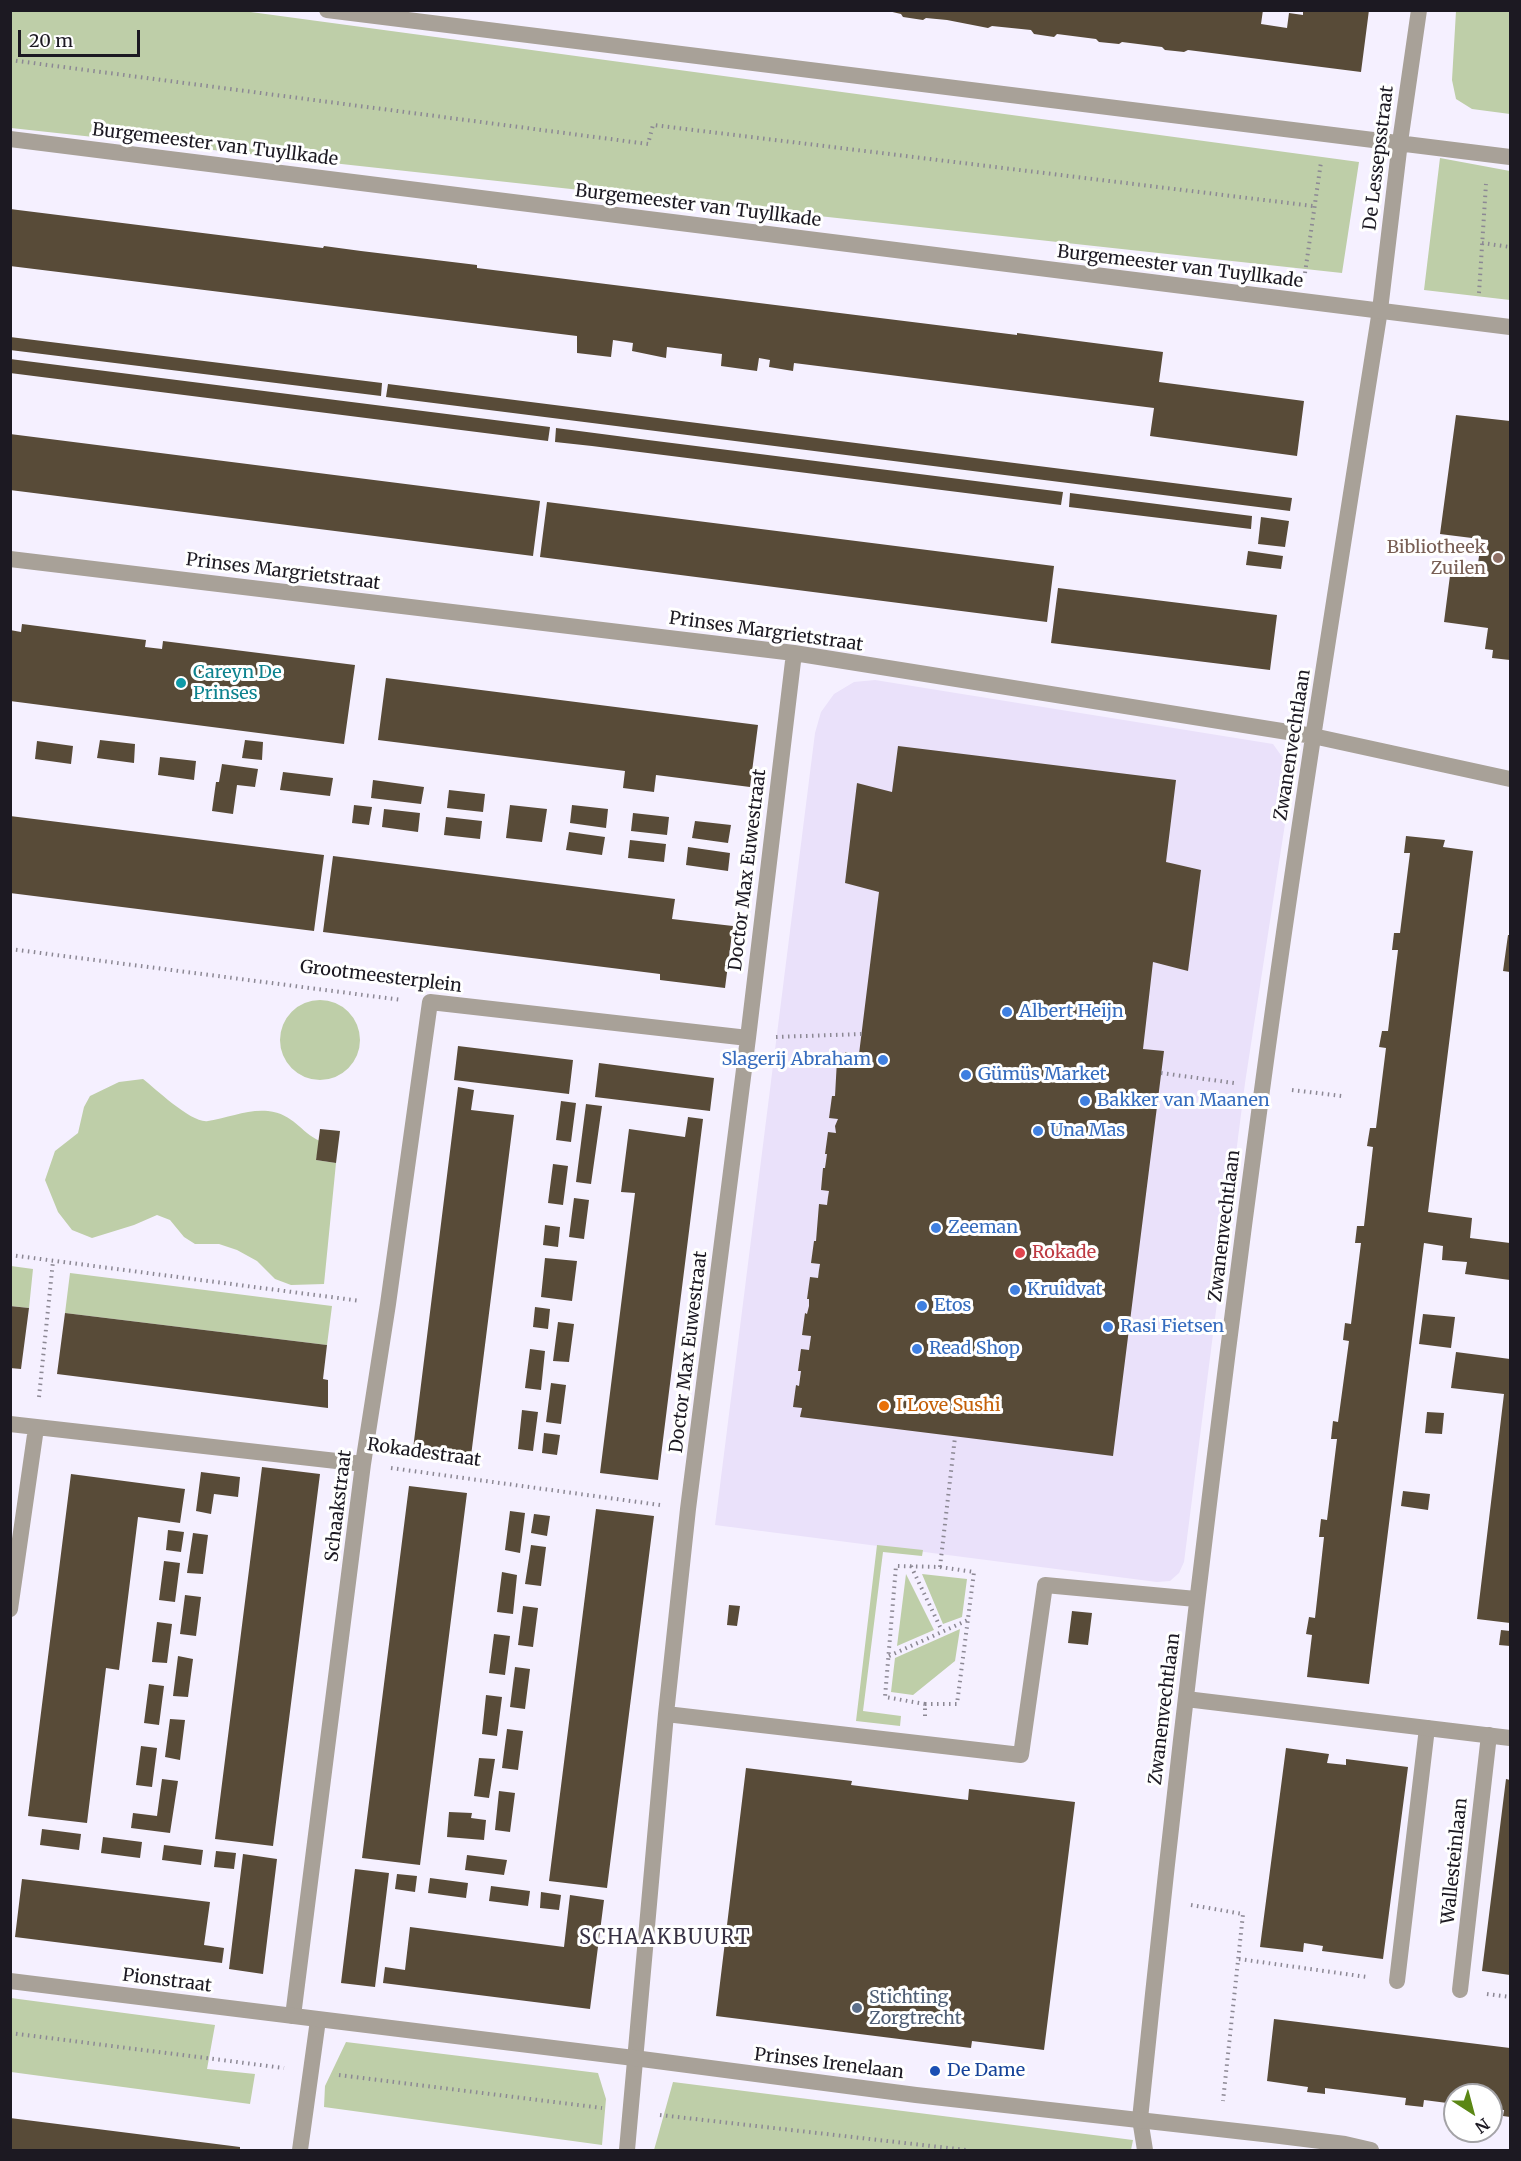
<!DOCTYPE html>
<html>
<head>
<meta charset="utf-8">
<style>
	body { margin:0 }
	#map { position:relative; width:1521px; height:2161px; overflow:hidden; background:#f5f0ff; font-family:Merriweather,serif }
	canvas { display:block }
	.frame { position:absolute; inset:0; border:12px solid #1c1922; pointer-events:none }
	.north { position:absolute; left:1443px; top:2083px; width:60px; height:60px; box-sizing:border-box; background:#fff; border:2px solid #a4a3a7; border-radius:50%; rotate:144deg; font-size:16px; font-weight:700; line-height:24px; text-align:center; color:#1c1922 }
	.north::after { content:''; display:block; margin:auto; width:21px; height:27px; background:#5b8715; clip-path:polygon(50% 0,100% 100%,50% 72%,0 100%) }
	.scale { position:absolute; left:18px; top:30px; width:122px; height:27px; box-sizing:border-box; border:3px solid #1c1922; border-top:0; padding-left:8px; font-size:18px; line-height:21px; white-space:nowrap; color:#1c1922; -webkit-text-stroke:4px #fff; paint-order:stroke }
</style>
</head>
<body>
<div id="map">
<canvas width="1521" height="2161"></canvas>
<div class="frame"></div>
<div class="north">N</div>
<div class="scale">20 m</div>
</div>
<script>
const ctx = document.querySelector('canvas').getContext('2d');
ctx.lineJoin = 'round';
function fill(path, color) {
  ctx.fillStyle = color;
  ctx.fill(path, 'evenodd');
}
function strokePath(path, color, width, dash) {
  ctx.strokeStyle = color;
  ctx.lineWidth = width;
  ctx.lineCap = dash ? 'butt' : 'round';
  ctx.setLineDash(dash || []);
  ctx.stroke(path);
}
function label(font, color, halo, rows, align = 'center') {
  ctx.font = font + ' Merriweather,serif';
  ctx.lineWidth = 6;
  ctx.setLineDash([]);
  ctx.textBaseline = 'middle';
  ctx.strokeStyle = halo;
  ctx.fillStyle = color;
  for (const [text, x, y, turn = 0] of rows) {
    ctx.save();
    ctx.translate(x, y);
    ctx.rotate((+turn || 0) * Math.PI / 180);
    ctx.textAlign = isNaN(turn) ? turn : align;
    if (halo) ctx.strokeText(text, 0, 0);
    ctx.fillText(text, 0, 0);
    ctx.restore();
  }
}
const built = new Path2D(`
	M875,680L1273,744L1293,772L1245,1083L1184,1562L1179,1573L1170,1581L1157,1582L715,1525L815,733L821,712L834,694L854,682Z`);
const green = new Path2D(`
	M236,10L1359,162L1342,273L11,128V11Z
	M1456,11H1510V114L1472,109L1456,99L1452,80Z
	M1440,158L1510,171V300L1424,290Z
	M280 1040a40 40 0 1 1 80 0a40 40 0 1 1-80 0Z
	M143,1079C156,1089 192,1124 208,1121C228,1118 247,1109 268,1111C294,1114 300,1132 320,1141L316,1160L336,1163L324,1284L291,1285L275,1279L257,1261L237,1250L219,1244H195L184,1237L170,1220L157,1215L134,1225L92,1238L72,1230L58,1212L45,1180L55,1151L78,1133L84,1107L90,1096L119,1082Z
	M11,1266L33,1269L29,1308L11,1306Z
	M70,1273L332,1306L327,1345L65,1313Z
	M877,1545L923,1550L922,1556L883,1552L863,1711L901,1716L900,1726L856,1721Z
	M906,1574L934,1630L897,1646Z
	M922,1574L967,1579L962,1617L943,1624Z
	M960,1629L955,1661L913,1695L891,1692L895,1658Z
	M11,1998L215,2025L207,2069L255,2074L250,2104L11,2072Z
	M346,2042L598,2073L606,2099L602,2145L324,2107L325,2086Z
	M673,2082L1133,2140L1131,2150H654Z`);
const building = new Path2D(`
	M884,10H1263L1261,24L1287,28L1289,13L1303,15V10H1369L1361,72L1188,50L1184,52L1175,51L1165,50L1162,47L1122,42L1119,44L1099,42L1096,39L1057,34L1054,37L1034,34L1031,30L992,26L988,28L947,20L926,18L923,20L903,17L901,14Z
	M10,209L323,248L324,246L361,251L477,265V268L1017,335V333L1163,352L1159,382L1304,401L1297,456L1150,436L1154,408L794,363L793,371L769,367L770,360L759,358L757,371L721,366L722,354L667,347L666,358L632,351L633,343L613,340L611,357L577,353V336L10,266Z
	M10,337L382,383L381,396L10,350Z
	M10,359L550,427L548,441L10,373Z
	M388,384L1292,498L1290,511L386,397Z
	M1456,415L1510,421V660L1492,658L1493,650L1485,649L1488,628L1444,622L1452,560L1478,564L1480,548L1487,549L1488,540L1440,534Z
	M556,428L648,440L1063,492L1061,505L592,446L555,442Z
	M10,434L540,501L533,556L10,490Z
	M1070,493L1252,516L1251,529L1069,507Z
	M547,502L1054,566L1047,622L540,557Z
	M1261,517L1289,521L1285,547L1258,544Z
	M1248,551L1283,556L1281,569L1246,565Z
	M1058,588L1277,615L1270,670L1051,643Z
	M22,624L146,640L145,647L162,649L163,641L355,665L344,744L10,701V630L21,632Z
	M386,678L758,725L750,787L656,775L654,792L623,788L625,771L378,740Z
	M100,740L135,744L134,763L97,758Z
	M245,740L263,742L262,760L242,758Z
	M37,741L73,746L71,764L35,759Z
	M898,746L1176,780L1166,862L1201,870L1188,971L1153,962L1143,1049L1164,1051L1113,1456L800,1417L802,1408L793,1407L796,1385L799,1386L801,1371H798L801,1349L809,1350L811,1336L802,1335L805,1313L807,1314L809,1306V1299H807L810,1277L818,1278L819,1270L820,1264L811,1263L814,1241H816L819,1204L827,1205L828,1197L829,1191L821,1190L823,1168H825L827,1154H825L828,1132L836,1133L835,1126L838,1119L829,1118L832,1096H835L837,1060L845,1061V1052L859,1054L879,892L845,883L857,783L892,792Z
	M160,757L196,761L194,780L158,775Z
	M222,764L258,769L255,787L237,785L233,814L212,811L216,782H219Z
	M283,772L333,778L330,796L280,790Z
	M373,780L424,787L421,804L371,798Z
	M449,790L485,794L483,812L447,808Z
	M354,805L372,807L369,825L352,823Z
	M510,805L547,809L542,842L506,838Z
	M572,805L608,809L606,828L570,823Z
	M384,809L420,813L418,832L382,827Z
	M633,813L669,817L667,835L631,831Z
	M10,816L324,855L314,931L10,893Z
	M446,817L482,821L480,839L444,835Z
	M695,821L731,825L728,843L692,838Z
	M569,832L605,837L602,855L566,850Z
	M1406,836L1445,840L1443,847L1473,851L1428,1212L1472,1218L1470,1238L1510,1243V1280L1465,1274L1467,1262L1442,1260L1443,1246L1424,1243L1369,1684L1307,1677L1312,1635L1306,1634L1309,1617L1315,1618L1324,1537H1319L1321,1519L1327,1520L1337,1439H1331L1333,1421L1338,1422L1349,1341L1343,1340L1345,1323L1351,1324L1361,1243H1355L1357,1226H1364L1373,1147L1367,1146L1370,1128H1376L1386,1048L1379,1047L1382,1031H1388L1398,950H1392L1394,933H1400L1410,853H1404Z
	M630,840L666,844L664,862L628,858Z
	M688,847L730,853L728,871L686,865Z
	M333,856L675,899L672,919L733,926L725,988L660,980V974L323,932Z
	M1508,935H1510V972L1503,971Z
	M458,1046L573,1060L569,1094L454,1080Z
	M599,1063L714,1078L710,1111L595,1097Z
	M458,1087L474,1090L471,1110L514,1115L471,1456L413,1449Z
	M561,1101L576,1103L571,1142L556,1140Z
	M586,1104L602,1106L591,1184L576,1182Z
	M688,1117L703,1119L658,1480L600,1473L635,1193L621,1192L629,1129L685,1137Z
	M320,1129L340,1131L336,1163L316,1160Z
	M553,1164L568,1166L563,1205L548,1203Z
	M574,1198L589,1200L584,1239L569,1237Z
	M545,1225L560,1227L558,1247L543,1245Z
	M545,1258L577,1261L572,1301L541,1297Z
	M10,1306L29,1308L21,1369L10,1368Z
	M535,1307L550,1309L548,1329L533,1327Z
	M65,1313L327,1345L323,1379L328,1380V1408L57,1374Z
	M1423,1314L1455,1317L1451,1348L1419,1344Z
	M558,1322L574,1324L569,1362L553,1361Z
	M530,1349L545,1351L541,1390L525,1388Z
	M1456,1352L1510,1359V1623L1477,1619L1504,1394L1451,1388Z
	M551,1383L566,1385L561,1424L546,1422Z
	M522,1410L538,1412L533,1451L518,1449Z
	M1427,1412L1444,1413L1442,1434L1425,1433Z
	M544,1433L560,1435L557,1455L542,1453Z
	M262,1467L320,1474L273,1846L215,1839Z
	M201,1472L240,1477L238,1497L214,1494L211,1514L196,1511Z
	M71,1474L185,1489L180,1523L138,1517L119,1670L106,1668L87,1823L28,1816Z
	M409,1486L467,1493L420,1865L362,1858Z
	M1403,1491L1430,1494L1428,1510L1401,1506Z
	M596,1509L654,1516L607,1888L549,1881Z
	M510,1511L525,1513L520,1553L505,1550Z
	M534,1514L550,1516L547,1536L531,1533Z
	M168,1530L184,1532L181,1552L166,1550Z
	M193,1533L208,1535L203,1574L187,1573Z
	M531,1545L546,1547L541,1586L525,1584Z
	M164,1561L180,1563L175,1602L159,1600Z
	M502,1572L517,1575L513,1614L497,1612Z
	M185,1595L201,1597L196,1636L180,1634Z
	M729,1605L740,1606L737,1626L727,1625Z
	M523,1606L538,1608L533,1647L518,1645Z
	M1072,1611L1092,1613L1088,1645L1068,1643Z
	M157,1622L172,1624L167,1663L152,1662Z
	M1501,1630L1510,1631V1646L1499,1645Z
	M494,1634L510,1636L505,1675L489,1673Z
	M178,1656L193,1659L188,1697L173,1696Z
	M515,1667L530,1669L525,1709L510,1707Z
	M149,1684L164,1686L159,1725L144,1723Z
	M486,1695L502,1697L497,1736L482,1734Z
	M170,1719L185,1720L180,1760L165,1757Z
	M507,1729L523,1731L518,1770L502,1768Z
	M141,1746L157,1748L152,1787L136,1785Z
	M1286,1748L1329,1754L1327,1763L1346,1765V1759L1408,1767L1383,1959L1322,1951L1323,1946L1304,1943L1303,1952L1260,1947Z
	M479,1758L495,1759L489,1798L474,1796Z
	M746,1768L852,1781L851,1785L968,1800L969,1789L1075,1802L1044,2050L972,2041L971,2048L716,2016Z
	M162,1779L178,1781L170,1833L131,1828L133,1813L157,1816Z
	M1506,1779L1510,1780V1975L1482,1971Z
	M499,1791L515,1793L510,1832L495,1830Z
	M449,1812L472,1813L471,1818L486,1820L484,1840L447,1837Z
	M42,1829L81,1834L79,1850L40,1845Z
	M103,1837L142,1842L140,1858L101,1853Z
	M164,1845L203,1850L201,1865L162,1860Z
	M216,1851L236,1853L234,1869L214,1867Z
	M243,1854L277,1859L263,1974L229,1969Z
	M467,1855L507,1860L504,1875L465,1870Z
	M355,1869L389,1873L375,1987L341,1983Z
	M397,1874L417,1876L415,1892L395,1889Z
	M430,1878L468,1883L466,1898L428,1893Z
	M22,1879L210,1902L204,1945L224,1948L222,1963L15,1937Z
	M491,1886L530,1891L528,1906L489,1901Z
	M541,1892L561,1895L559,1910L540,1908Z
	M570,1895L604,1900L590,2009L383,1983L385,1967L405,1970L410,1927L564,1947Z
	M1274,2019L1510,2048V2117L1503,2116L1504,2110L1491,2109V2095H1455V2104L1424,2100L1423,2107L1405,2105L1406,2098L1325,2088V2094L1307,2092L1308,2087L1267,2081Z
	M10,2118L240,2147V2150H10Z`);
const path = new Path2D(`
	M10,60L648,144L653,125L1313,206
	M1482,243L1510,247
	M1305,273L1321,162
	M1479,293L1486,184
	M10,949L402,1000
	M776,1037L862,1034
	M1161,1073L1234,1083
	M1292,1090L1342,1096
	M10,1255L361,1301
	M39,1397L53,1261
	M391,1468L660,1505
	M911,1566L942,1631
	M889,1656L968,1620
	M925,1704H957L974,1572L940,1567
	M925,1716V1704L885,1697L896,1566L940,1567L955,1437
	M1191,1905L1243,1914L1223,2101
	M1239,1959L1367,1977
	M1487,1994L1510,1997
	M10,2033L284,2068
	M339,2075L602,2108
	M660,2115L966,2150`);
const pedestrian = new Path2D(`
	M1397,1981L1427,1728
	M1460,1990L1489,1735`);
const minor = new Path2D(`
	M10,559L794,653L1313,736L1510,779
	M10,1424L363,1464
	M10,1609L36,1428
	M1186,1699L1510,1738
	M666,1714L1021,1755L1045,1585L1196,1599
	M293,2016L363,1464L388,1304L430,1002L748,1038
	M300,2150L318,2020
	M627,2150L666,1714L688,1509L748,1038L794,653
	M1145,2150L1140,2119C1175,1775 1216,1432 1262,1090C1297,830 1339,570 1380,310`);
const tertiary = new Path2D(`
	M327,10L1510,157
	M10,139L1510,327
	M1380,310L1400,142L1419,10
	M10,1981L634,2058L916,2095L1272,2135L1345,2144L1371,2150`);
const markers = [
	[1498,558,6,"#8d6e63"],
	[181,683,6,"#0f9aa8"],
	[1007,1012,6,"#3f7fe0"],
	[883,1060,6,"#3f7fe0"],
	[966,1075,6,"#3f7fe0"],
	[1085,1101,6,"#3f7fe0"],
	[1038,1131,6,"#3f7fe0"],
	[936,1228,6,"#3f7fe0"],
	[1020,1253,6,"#e0444e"],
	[1015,1290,6,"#3f7fe0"],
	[922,1306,6,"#3f7fe0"],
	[1108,1327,6,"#3f7fe0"],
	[917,1349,6,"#3f7fe0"],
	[884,1406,6,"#e8710a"],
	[857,2008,6,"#5c6f8a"],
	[935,2071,6,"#1a4fb4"]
];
const streetNames = [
	["Burgemeester van Tuyllkade",215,145,7],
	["De Lessepsstraat",1379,158,-83],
	["Burgemeester van Tuyllkade",698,206,7],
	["Burgemeester van Tuyllkade",1180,267,7],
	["Prinses Margrietstraat",283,572,7],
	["Prinses Margrietstraat",766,632,8],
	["Zwanenvechtlaan",1293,745,-81],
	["Doctor Max Euwestraat",748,870,-83],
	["Grootmeesterplein",381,977,7],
	["Zwanenvechtlaan",1225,1226,-83],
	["Doctor Max Euwestraat",689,1352,-83],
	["Rokadestraat",424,1453,8],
	["Schaakstraat",339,1506,-83],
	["Zwanenvechtlaan",1165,1709,-83],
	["Wallesteinlaan",1455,1861,-84],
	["Pionstraat",167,1981,7],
	["Prinses Irenelaan",829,2064,7]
];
const educationNames = [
	["Bibliotheek",1486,548],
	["Zuilen",1486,569]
];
const cultureNames = [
	["Careyn De",193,673],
	["Prinses",193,694]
];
const shopNames = [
	["Albert Heijn",1019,1012],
	["Slagerij Abraham",871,1060,"right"],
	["Gümüs Market",978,1075],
	["Bakker van Maanen",1097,1101],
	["Una Mas",1050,1131],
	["Zeeman",948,1228],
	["Kruidvat",1027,1290],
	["Etos",934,1306],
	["Rasi Fietsen",1120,1327],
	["Read Shop",929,1349]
];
const healthNames = [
	["Rokade",1032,1253]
];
const foodNames = [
	["I Love Sushi",896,1406]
];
const serviceNames = [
	["Stichting",869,1998],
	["Zorgtrecht",869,2019]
];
const transitNames = [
	["De Dame",947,2071]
];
const neighbourhoodNames = [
	["SCHAAKBUURT",665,1938]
];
fill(built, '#eae1fa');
fill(green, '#becea8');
fill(building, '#584b38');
strokePath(path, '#8c8894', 4, [1.5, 4.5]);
strokePath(pedestrian, '#a8a198', 16);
strokePath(minor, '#a8a198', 16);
strokePath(tertiary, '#a8a198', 16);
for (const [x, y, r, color] of markers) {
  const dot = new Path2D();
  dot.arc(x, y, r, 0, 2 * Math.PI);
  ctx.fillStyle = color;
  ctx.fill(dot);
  strokePath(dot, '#fff', 2);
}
label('18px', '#1c1922', '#fff', streetNames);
label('18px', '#785e54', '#fff', educationNames, 'right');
label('18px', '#0d838f', '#fff', cultureNames, 'left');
label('18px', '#366cbe', '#fff', shopNames, 'left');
label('18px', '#be3a42', '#fff', healthNames, 'left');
label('18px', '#c56008', '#fff', foodNames, 'left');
label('18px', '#4e5e75', '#fff', serviceNames, 'left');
label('18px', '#164399', '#fff', transitNames, 'left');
ctx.letterSpacing = '1.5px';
label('20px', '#373043', '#fff', neighbourhoodNames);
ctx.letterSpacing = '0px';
</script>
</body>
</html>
